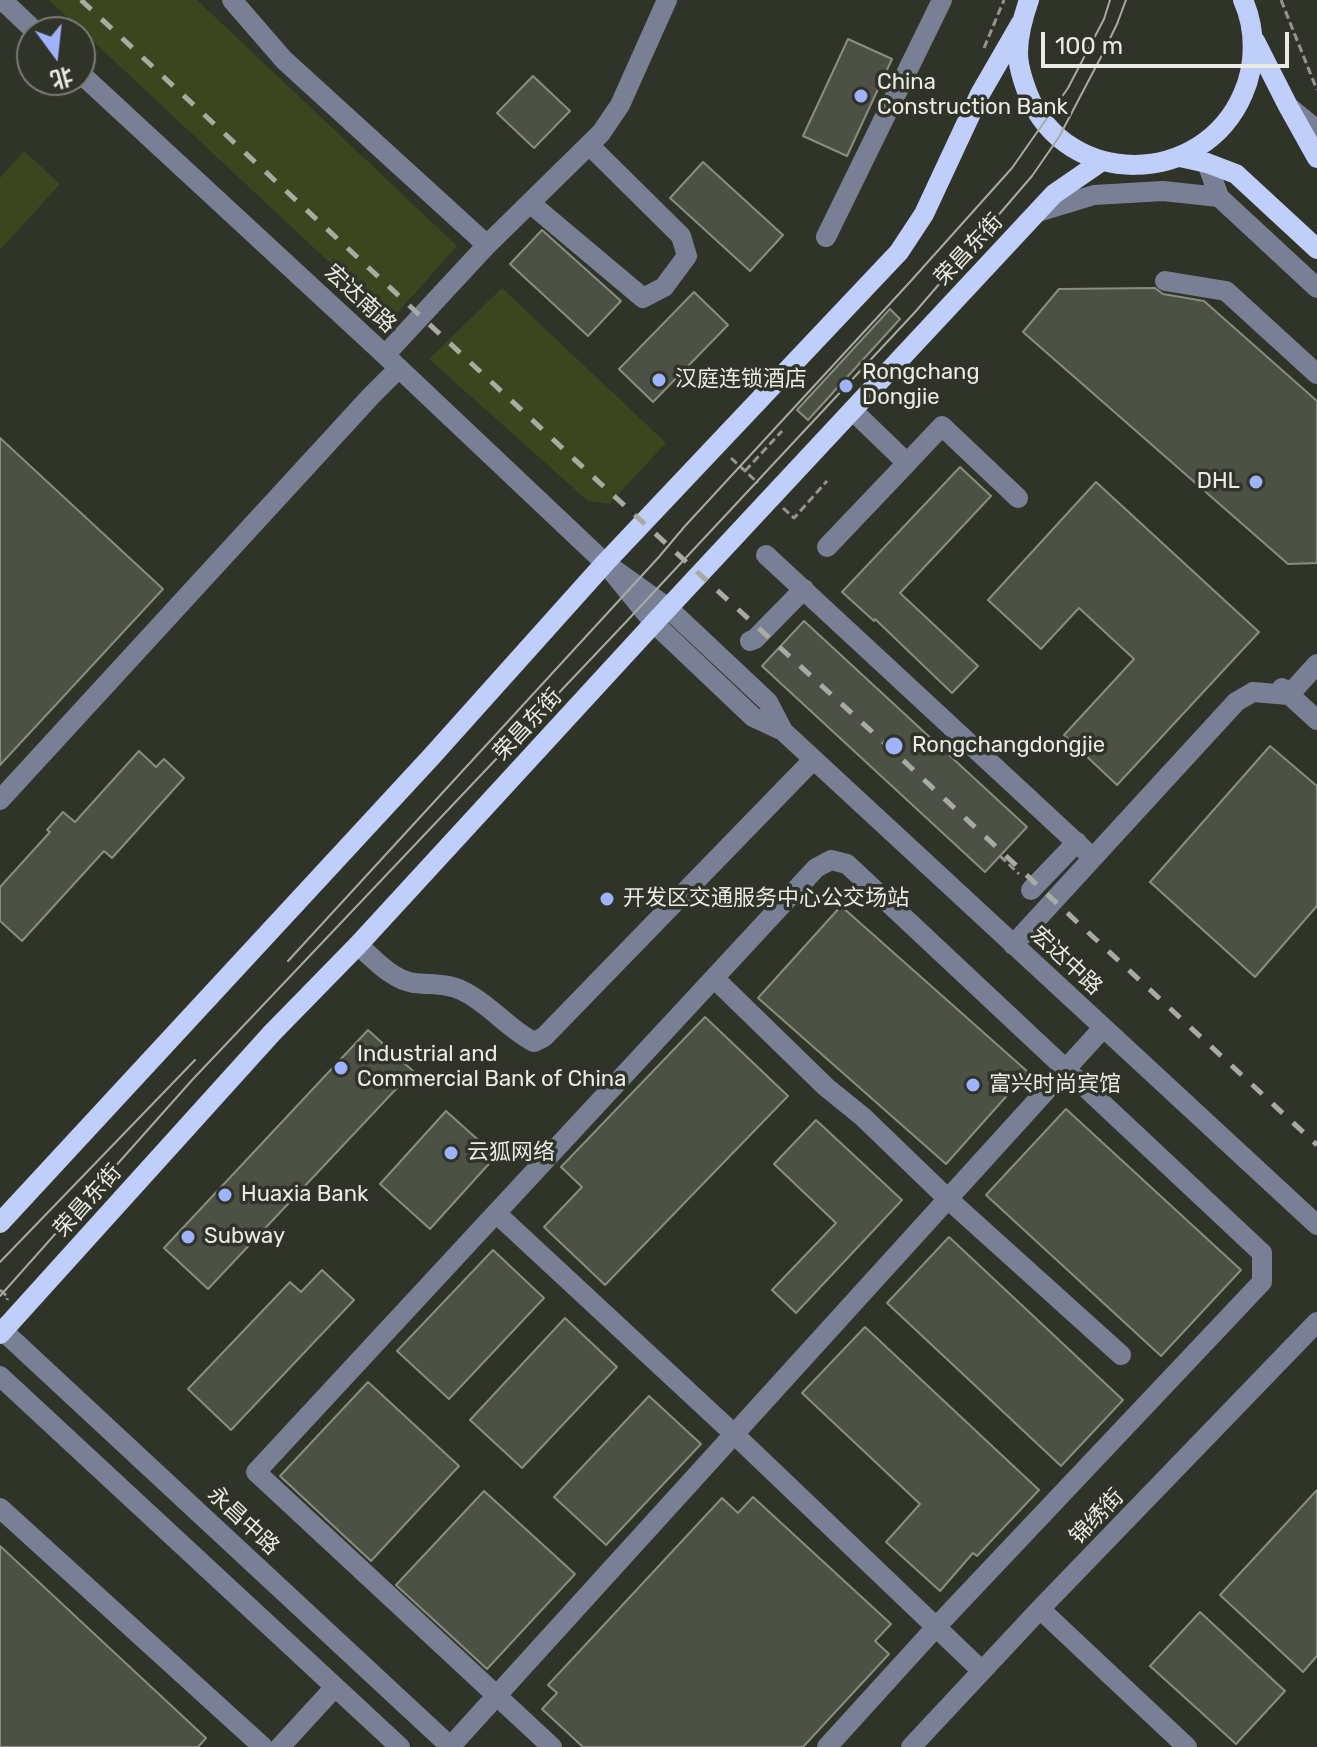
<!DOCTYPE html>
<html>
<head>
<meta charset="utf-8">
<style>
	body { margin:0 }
	#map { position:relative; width:1317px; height:1747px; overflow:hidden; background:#303328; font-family:Rubik,"Noto Sans SC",sans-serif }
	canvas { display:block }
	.north { position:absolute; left:16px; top:16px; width:80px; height:80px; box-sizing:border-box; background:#303328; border:2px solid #7a7d73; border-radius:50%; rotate:165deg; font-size:22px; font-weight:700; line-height:32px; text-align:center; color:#e9ebe4 }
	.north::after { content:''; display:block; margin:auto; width:28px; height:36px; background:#9fb3fd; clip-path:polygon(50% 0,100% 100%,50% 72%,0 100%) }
	.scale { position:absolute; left:1041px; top:32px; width:248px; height:36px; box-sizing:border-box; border:4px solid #e9ebe4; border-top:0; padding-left:10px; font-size:24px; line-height:28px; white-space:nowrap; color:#e9ebe4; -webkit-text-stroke:6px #303328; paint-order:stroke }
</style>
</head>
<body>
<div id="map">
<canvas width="1317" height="1747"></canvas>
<div class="north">北</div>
<div class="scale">100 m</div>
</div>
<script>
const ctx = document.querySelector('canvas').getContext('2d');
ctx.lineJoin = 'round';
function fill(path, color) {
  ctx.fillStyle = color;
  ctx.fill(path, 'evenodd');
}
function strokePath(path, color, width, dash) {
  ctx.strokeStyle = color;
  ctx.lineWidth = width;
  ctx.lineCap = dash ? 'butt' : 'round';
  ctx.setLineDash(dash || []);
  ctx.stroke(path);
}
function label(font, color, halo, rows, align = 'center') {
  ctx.font = font + ' Rubik,"Noto Sans SC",sans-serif';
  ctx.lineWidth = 7;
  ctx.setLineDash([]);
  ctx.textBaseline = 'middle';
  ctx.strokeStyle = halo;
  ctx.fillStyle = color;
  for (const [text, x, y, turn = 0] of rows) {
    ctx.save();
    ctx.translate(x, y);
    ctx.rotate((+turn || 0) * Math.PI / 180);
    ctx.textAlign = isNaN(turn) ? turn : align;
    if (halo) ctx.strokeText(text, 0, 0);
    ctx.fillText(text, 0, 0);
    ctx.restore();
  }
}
const green = new Path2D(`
	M49,0H197L457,246L391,320Z
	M24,151L60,184L0,250V178Z
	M502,288L666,443L609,504L588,501L429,359Z`);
const building = new Path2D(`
	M848,39L892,59L847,156L803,136Z
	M533,76L570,111L534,148L497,113Z
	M703,162L783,235L750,271L670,198Z
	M542,230L621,301L588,336L510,264Z
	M1155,288L1163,294L1204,301L1317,401V563L1288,564L1023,332L1059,289Z
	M694,292L728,325L653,402L619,369Z
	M890,309L900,319L808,420L797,410Z
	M0,438L163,589L0,765Z
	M960,467L991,496L900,593L978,666L952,693L875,619L874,621L842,592Z
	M1096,482L1259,632L1117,785L1064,735L1134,659L1079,608L1041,649L988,600Z
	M804,621L1027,827L985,872L762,666Z
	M1270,746L1317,786V906L1255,977L1150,882Z
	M139,751L156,767L164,759L184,778L112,858L104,851L22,941L0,921V887L50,832L47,830L63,812L75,822Z
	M841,906L1028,1072L946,1164L758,998Z
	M705,1017L788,1096L605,1285L544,1227L582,1187L561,1167Z
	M368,1030L413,1071L208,1289L164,1248Z
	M1066,1109L1241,1270L1161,1356L986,1195Z
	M446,1111L496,1156L430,1229L380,1184Z
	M816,1120L902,1200L796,1313L772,1290L836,1223L774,1164Z
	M949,1237L1123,1400L1061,1466L887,1303Z
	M493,1250L544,1298L449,1399L397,1351Z
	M322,1270L354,1300L231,1430L188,1389L290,1282L301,1292Z
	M565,1318L617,1367L522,1468L470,1420Z
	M865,1327L1039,1490L977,1556L973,1553L940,1591L886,1542L920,1504L802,1393Z
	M368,1382L459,1466L371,1561L280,1476Z
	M649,1396L701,1444L606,1545L554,1497Z
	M1317,1490V1656L1303,1672L1220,1595Z
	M484,1491L575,1574L487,1669L396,1585Z
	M753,1497L891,1624L875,1641L889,1654L803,1747H583L542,1709L557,1693L548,1685L722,1498L738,1513Z
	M0,1546L206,1738L198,1747H0Z
	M1200,1612L1285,1691L1236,1744L1150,1666Z`);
const path = new Path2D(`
	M1281,0L1317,90
	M984,48L1004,0
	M731,458L758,483
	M745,471L782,431
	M783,508L794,518L827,481
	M1000,856L1019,874
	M0,1290L8,1297L7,1300`);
const minor = new Path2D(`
	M2,0L36,32
	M232,0L284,60L487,245
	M80,73L385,355L605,563L668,608L768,702L783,731
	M1289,107L1317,130
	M1207,163L1219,197L1317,288
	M530,203L643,298L664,287L687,256L681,236L589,145
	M1038,212L1094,195L1163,191L1219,197
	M826,237L942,0
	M1165,281L1226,291L1317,374
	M385,355L487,245L601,133L620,105L667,0
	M853,411L907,463L942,426L1018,498
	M827,547L907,463
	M766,555L1093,858
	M605,563L654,623L753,717L783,731L1317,1225
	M750,641L755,639L804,589
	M1282,688L1317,720
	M0,800L371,396L399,368
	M1031,890L1077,842
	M358,945C374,959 392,980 414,983C431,985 448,983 463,991C490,1004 508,1029 534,1042L544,1037L813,760
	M1013,945L1236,702L1253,692L1289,695L1317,664
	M714,978L826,1087L863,1117L948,1199L1121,1355
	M496,1213L734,1434L982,1671
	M0,1328L451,1747
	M0,1376L400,1747
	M0,1508L263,1747
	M1040,1609L1187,1747
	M280,1747L335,1687
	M450,1747L1103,1028
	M552,1747L256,1472L816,868L831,860L847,864L1262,1253V1282L937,1626L827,1747
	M911,1747L1040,1609L1317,1322`);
const major = new Path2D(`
	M1029,0C1023,17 1018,35 1018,53C1018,67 1023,81 1028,94C1067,190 1203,187 1243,94C1256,65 1256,29 1243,0
	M1255,41L1288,106L1317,158
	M1180,157L1207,163L1236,174L1317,249
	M0,1223L432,756L605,563L899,252L924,214L980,94L1021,23
	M0,1334L272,1033L358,945L654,623L1054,194L1102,161`);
const tram = new Path2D(`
	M288,961L658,558L685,526L909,283L1012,168L1068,88L1104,19L1110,0
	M0,1262L195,1060
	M0,1296L193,1079L625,623L916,311L1032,176L1059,137L1101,57L1117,24L1126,0`);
const rail = new Path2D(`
	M81,0L601,484L892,750L1317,1145`);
const markers = [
	[861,96,8,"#9fb3fd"],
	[659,380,8,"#9fb3fd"],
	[846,386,8,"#9fb3fd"],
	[1256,482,8,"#9fb3fd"],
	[894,746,10,"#9fb3fd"],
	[607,899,8,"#9fb3fd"],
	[341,1068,8,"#9fb3fd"],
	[973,1085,8,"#9fb3fd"],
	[451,1153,8,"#9fb3fd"],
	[225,1195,8,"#9fb3fd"],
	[188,1237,8,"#9fb3fd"]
];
const poiNames = [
	["China",877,83],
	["Construction Bank",877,108],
	["Rongchang",862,373],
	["Dongjie",862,398],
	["汉庭连锁酒店",675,380],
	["DHL",1240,482,"right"],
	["Rongchangdongjie",912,746],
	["开发区交通服务中心公交场站",623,899],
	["Industrial and",357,1055],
	["Commercial Bank of China",357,1080],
	["富兴时尚宾馆",989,1085],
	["云狐网络",467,1153],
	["Huaxia Bank",241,1195],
	["Subway",204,1237]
];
const streetNames = [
	["荣昌东街",969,250,-47],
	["宏达南路",360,299,43],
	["荣昌东街",528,725,-47],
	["宏达中路",1066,961,43],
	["荣昌东街",88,1201,-48],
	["锦绣街",1097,1517,-46],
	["永昌中路",243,1521,43]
];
fill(green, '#3b461e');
fill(building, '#4d5145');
strokePath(building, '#898e80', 2);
strokePath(path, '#94968e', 3, [8, 4]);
strokePath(minor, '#798095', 20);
strokePath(major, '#c0cefa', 20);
strokePath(tram, '#a8aba2', 2);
strokePath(rail, '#a8aba2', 5, [14, 14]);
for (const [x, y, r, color] of markers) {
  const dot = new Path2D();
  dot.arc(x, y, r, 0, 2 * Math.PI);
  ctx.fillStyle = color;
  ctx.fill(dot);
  strokePath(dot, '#303328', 3);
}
label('22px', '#e9ebe4', '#303328', poiNames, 'left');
label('22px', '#e9ebe4', '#303328', streetNames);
</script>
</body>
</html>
